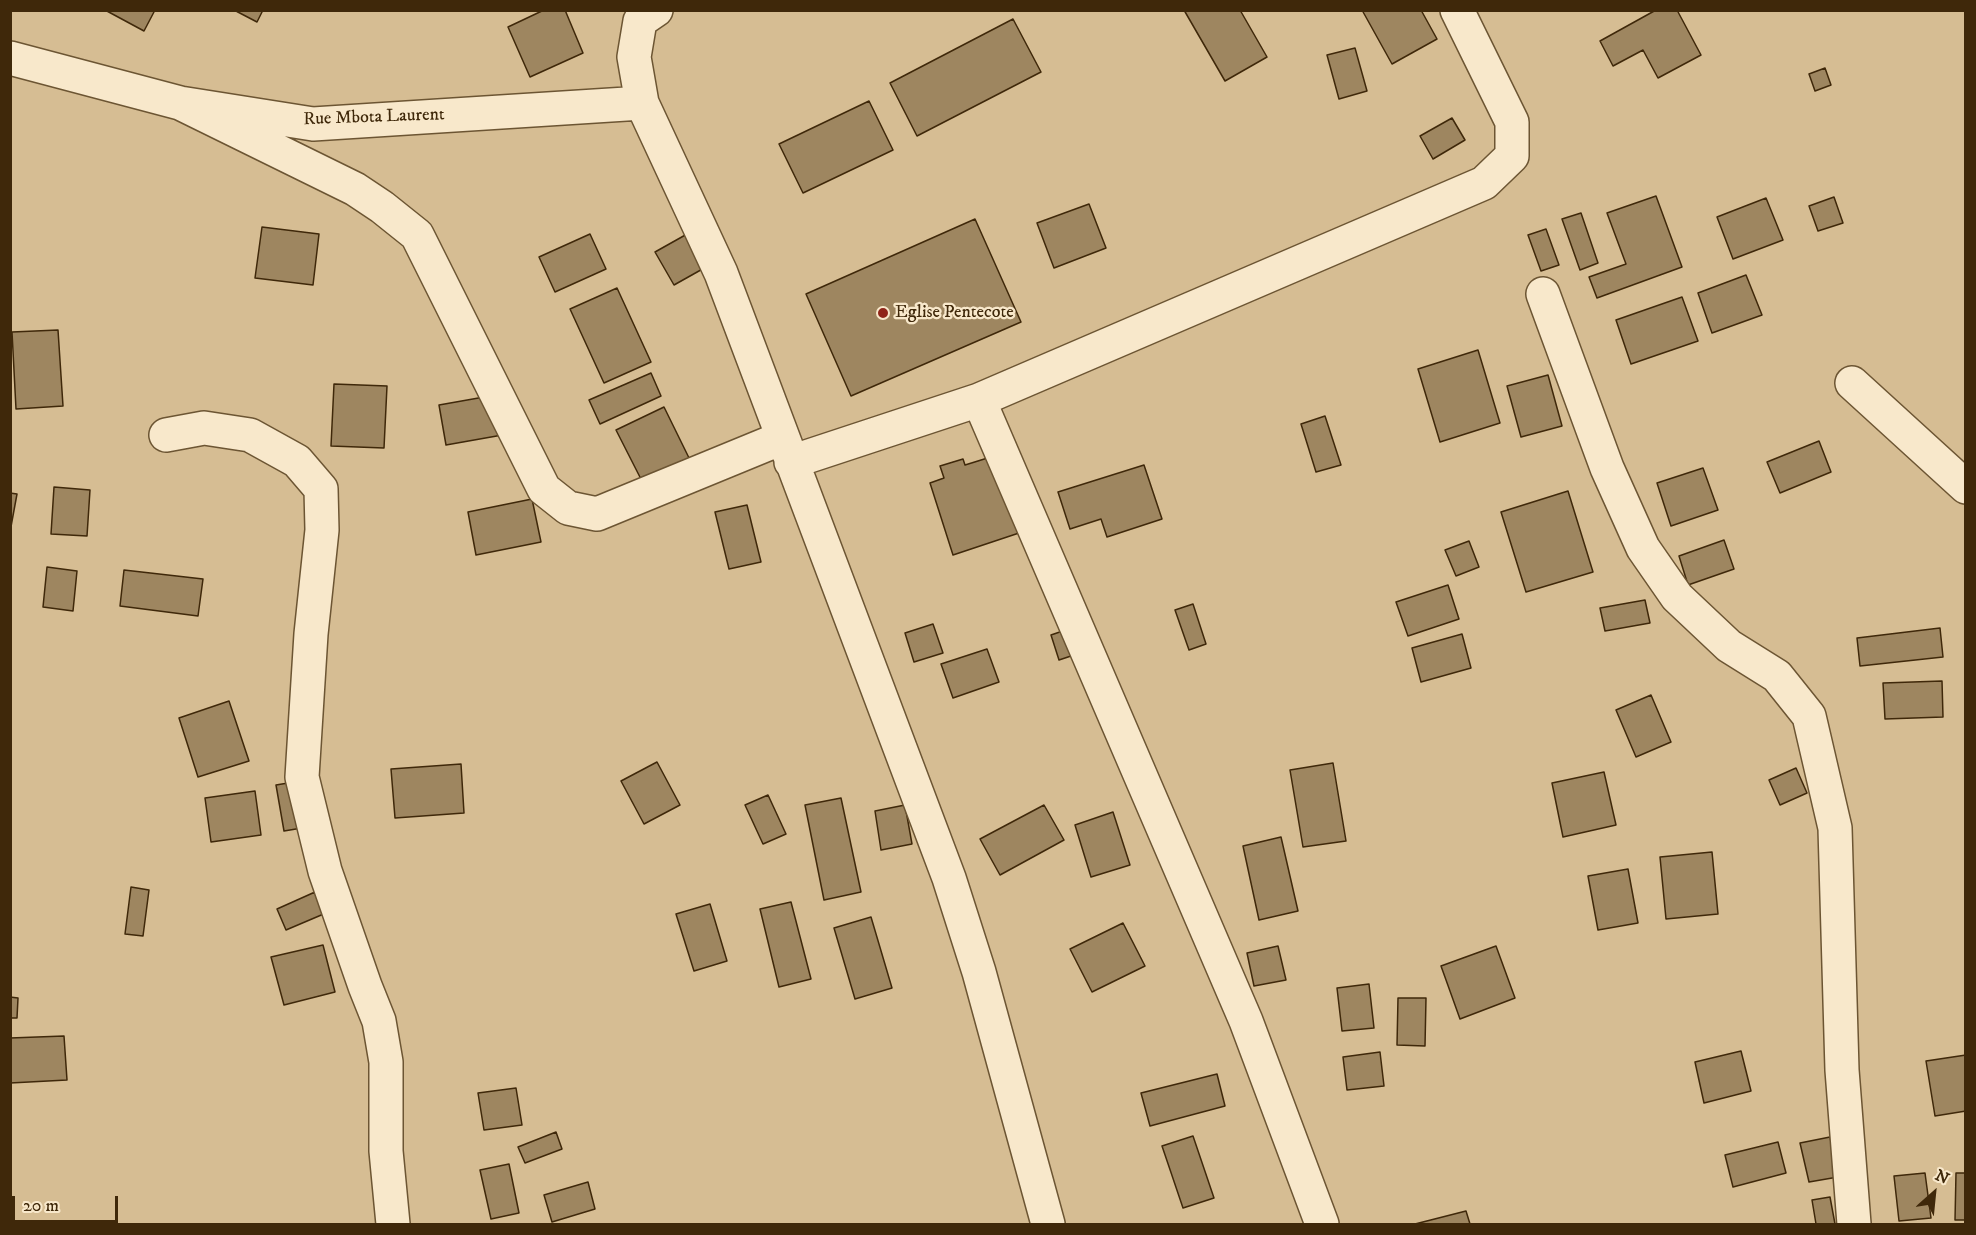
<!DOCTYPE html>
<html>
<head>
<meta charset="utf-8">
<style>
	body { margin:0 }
	#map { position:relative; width:1976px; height:1235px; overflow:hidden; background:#f5dcaf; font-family:"IM FELL DW Pica",serif }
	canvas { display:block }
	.frame { position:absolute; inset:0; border:12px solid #3f280a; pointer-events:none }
	.north { position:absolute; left:1904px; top:1163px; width:60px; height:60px; -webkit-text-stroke:4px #f8e8cb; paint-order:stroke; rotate:27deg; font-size:16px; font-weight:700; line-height:24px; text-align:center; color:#3f280a }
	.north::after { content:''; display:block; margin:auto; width:21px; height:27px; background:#3f280a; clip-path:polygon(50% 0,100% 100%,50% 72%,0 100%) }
	.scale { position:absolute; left:12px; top:1196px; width:106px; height:27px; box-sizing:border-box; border:3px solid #3f280a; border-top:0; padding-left:8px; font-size:18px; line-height:21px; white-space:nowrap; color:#3f280a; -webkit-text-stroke:4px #f8e8cb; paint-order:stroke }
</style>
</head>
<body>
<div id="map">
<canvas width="1976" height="1235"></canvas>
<div class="frame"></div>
<div class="north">N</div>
<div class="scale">20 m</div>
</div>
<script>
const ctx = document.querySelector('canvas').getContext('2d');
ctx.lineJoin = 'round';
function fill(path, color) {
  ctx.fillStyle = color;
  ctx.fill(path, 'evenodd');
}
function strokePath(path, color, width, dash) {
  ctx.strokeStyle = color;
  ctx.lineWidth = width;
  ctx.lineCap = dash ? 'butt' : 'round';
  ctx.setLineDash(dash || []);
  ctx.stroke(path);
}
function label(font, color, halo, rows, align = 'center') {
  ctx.font = font + ' "IM FELL DW Pica",serif';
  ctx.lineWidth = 4.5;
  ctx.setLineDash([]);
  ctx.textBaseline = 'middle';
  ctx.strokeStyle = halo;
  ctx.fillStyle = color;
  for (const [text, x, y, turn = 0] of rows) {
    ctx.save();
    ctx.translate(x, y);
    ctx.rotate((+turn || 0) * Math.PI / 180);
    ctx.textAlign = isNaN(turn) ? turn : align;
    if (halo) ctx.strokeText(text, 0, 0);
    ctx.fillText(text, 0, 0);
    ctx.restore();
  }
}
const green = new Path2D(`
	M11,11H1965V1224H11Z`);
const building = new Path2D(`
	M105,10H155L144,31Z
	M234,10H263L257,22Z
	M544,10H565L583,53L530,77L508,27Z
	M1184,10H1240L1267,57L1225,81Z
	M1362,10H1421L1437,39L1392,64Z
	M1656,10H1677L1701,55L1658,78L1643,50L1613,66L1600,41Z
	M1013,19L1041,72L917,136L890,83Z
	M1355,48L1367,91L1339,99L1327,55Z
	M1825,68L1831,85L1815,91L1809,74Z
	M869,101L893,150L803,193L779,144Z
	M1452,118L1465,140L1433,159L1420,136Z
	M1656,196L1682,267L1597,298L1589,277L1626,264L1607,213Z
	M1834,197L1843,223L1818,231L1809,206Z
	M1766,198L1783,240L1733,259L1717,217Z
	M1089,204L1106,248L1054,268L1037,223Z
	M1581,213L1598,263L1580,270L1562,219Z
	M975,219L1021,322L851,396L806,294Z
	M262,227L319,234L313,285L255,278Z
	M696,229L715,262L674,285L655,252Z
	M1546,229L1559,265L1541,271L1528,235Z
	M590,234L606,269L555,292L539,257Z
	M1746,275L1762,315L1712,333L1698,293Z
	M617,288L651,362L604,383L570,309Z
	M1682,297L1698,341L1631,364L1616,320Z
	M58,330L63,406L16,409L12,332Z
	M1478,350L1500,423L1440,442L1418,369Z
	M651,373L661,396L600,424L589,400Z
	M1548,375L1562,426L1521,437L1507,386Z
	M334,384L387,386L384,448L331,446Z
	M501,394L508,434L446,445L439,405Z
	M664,407L692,464L645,487L616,430Z
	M1325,416L1341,465L1316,472L1301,424Z
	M1819,441L1831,472L1780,493L1767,462Z
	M994,456L1019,533L953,555L930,483L944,478L940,466L963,459L965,465Z
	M1144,465L1162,519L1107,537L1101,519L1070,529L1058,492Z
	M1703,468L1718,510L1671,526L1657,483Z
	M54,487L90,490L87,536L51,534Z
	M1568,491L1593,572L1526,592L1501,512Z
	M10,493L17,494L10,532Z
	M532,499L541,542L476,555L468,512Z
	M747,505L761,562L729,569L715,512Z
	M1724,540L1734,569L1688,585L1679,556Z
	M1469,541L1479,567L1456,576L1445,550Z
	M47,567L77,571L73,611L43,607Z
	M124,570L203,579L198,616L120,606Z
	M1448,585L1459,619L1408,636L1396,602Z
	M1645,600L1650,623L1605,631L1600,608Z
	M1193,604L1206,644L1189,650L1175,610Z
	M933,624L943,653L914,662L905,633Z
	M1083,624L1092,649L1059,660L1051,635Z
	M1940,628L1943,657L1860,666L1857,638Z
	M1462,634L1471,668L1421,682L1412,648Z
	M987,649L999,682L953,698L941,664Z
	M1942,681L1943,717L1885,719L1883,683Z
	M1651,695L1671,742L1636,757L1616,710Z
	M229,701L249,761L198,777L179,718Z
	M657,762L680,805L644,824L621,781Z
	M1333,763L1346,841L1303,847L1290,770Z
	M461,764L464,813L395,818L391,769Z
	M1796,768L1807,793L1780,805L1769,780Z
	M1604,772L1616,825L1563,837L1552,783Z
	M294,782L302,828L284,831L276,785Z
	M255,791L261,835L211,842L205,798Z
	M768,795L786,834L763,844L745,805Z
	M841,798L861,892L824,900L805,805Z
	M905,805L912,844L881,850L875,811Z
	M1044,805L1064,840L1000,875L980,839Z
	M1113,812L1130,865L1091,877L1075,825Z
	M1281,837L1298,911L1259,920L1243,846Z
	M1712,852L1718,914L1666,919L1660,857Z
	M1628,869L1638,923L1598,930L1588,876Z
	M131,887L149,890L143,936L125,934Z
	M315,892L326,913L286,930L277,909Z
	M791,902L811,979L779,987L760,909Z
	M710,904L727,961L694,971L676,914Z
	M871,917L892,988L855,999L834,928Z
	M1123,923L1145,966L1092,992L1070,949Z
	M323,945L335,992L284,1005L271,957Z
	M1278,946L1286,980L1254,986L1247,953Z
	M1496,946L1515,998L1460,1019L1441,966Z
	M1369,984L1374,1028L1342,1031L1337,988Z
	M10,997L18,998L17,1018H10Z
	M1398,998H1426L1425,1046L1397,1045Z
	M64,1036L67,1080L10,1083V1038Z
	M1741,1051L1751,1091L1704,1103L1695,1062Z
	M1380,1052L1384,1086L1347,1090L1343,1057Z
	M1966,1055V1111L1935,1116L1926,1061Z
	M1217,1074L1225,1106L1150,1126L1141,1093Z
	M516,1088L522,1125L484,1130L478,1093Z
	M556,1132L562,1149L525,1163L518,1147Z
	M1193,1136L1214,1198L1183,1208L1162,1146Z
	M1830,1137L1838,1177L1809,1182L1800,1143Z
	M1778,1142L1786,1173L1733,1187L1725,1155Z
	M509,1164L519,1213L491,1219L480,1170Z
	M1925,1173L1931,1218L1899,1221L1894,1176Z
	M1956,1173H1966V1220H1955Z
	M588,1182L595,1209L552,1222L544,1195Z
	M1830,1197L1835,1224H1816L1812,1200Z
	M1466,1211L1470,1224H1415Z`);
const minor = new Path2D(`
	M10,58L180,103L313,124L642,103L634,57L640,21L656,10
	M180,103L355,189L382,207L417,235L544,489L568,508L597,514L782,438
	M642,103L721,273L949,878L979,972L1048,1224
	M1543,294L1607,468L1643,548L1677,597L1729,646L1777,676L1809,716L1835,828L1842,1070L1854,1224
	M1852,383L1966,487
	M979,400L1246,1021L1322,1224
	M166,435L204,428L250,435L297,461L321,489L322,530L311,634L302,777L325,871L365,986L379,1021L386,1062V1151L393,1224
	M791,462L979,400L1484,183L1512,156V122L1457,10`);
const markers = [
	[883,313,6,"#8f2418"]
];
const streetNames = [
	["Rue Mbota Laurent",374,118,-2]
];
const poiNames = [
	["Eglise Pentecote",895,313]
];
fill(green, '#d6bd93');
fill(building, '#9e8660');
strokePath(building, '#3f280a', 1.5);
strokePath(minor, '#6c5533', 36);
strokePath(minor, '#f8e8cb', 33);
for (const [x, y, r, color] of markers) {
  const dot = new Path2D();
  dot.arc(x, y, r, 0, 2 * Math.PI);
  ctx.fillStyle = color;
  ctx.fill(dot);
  strokePath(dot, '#f8e8cb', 2);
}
label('18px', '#3f280a', '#f8e8cb', streetNames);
label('18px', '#3f280a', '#f8e8cb', poiNames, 'left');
</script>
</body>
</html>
